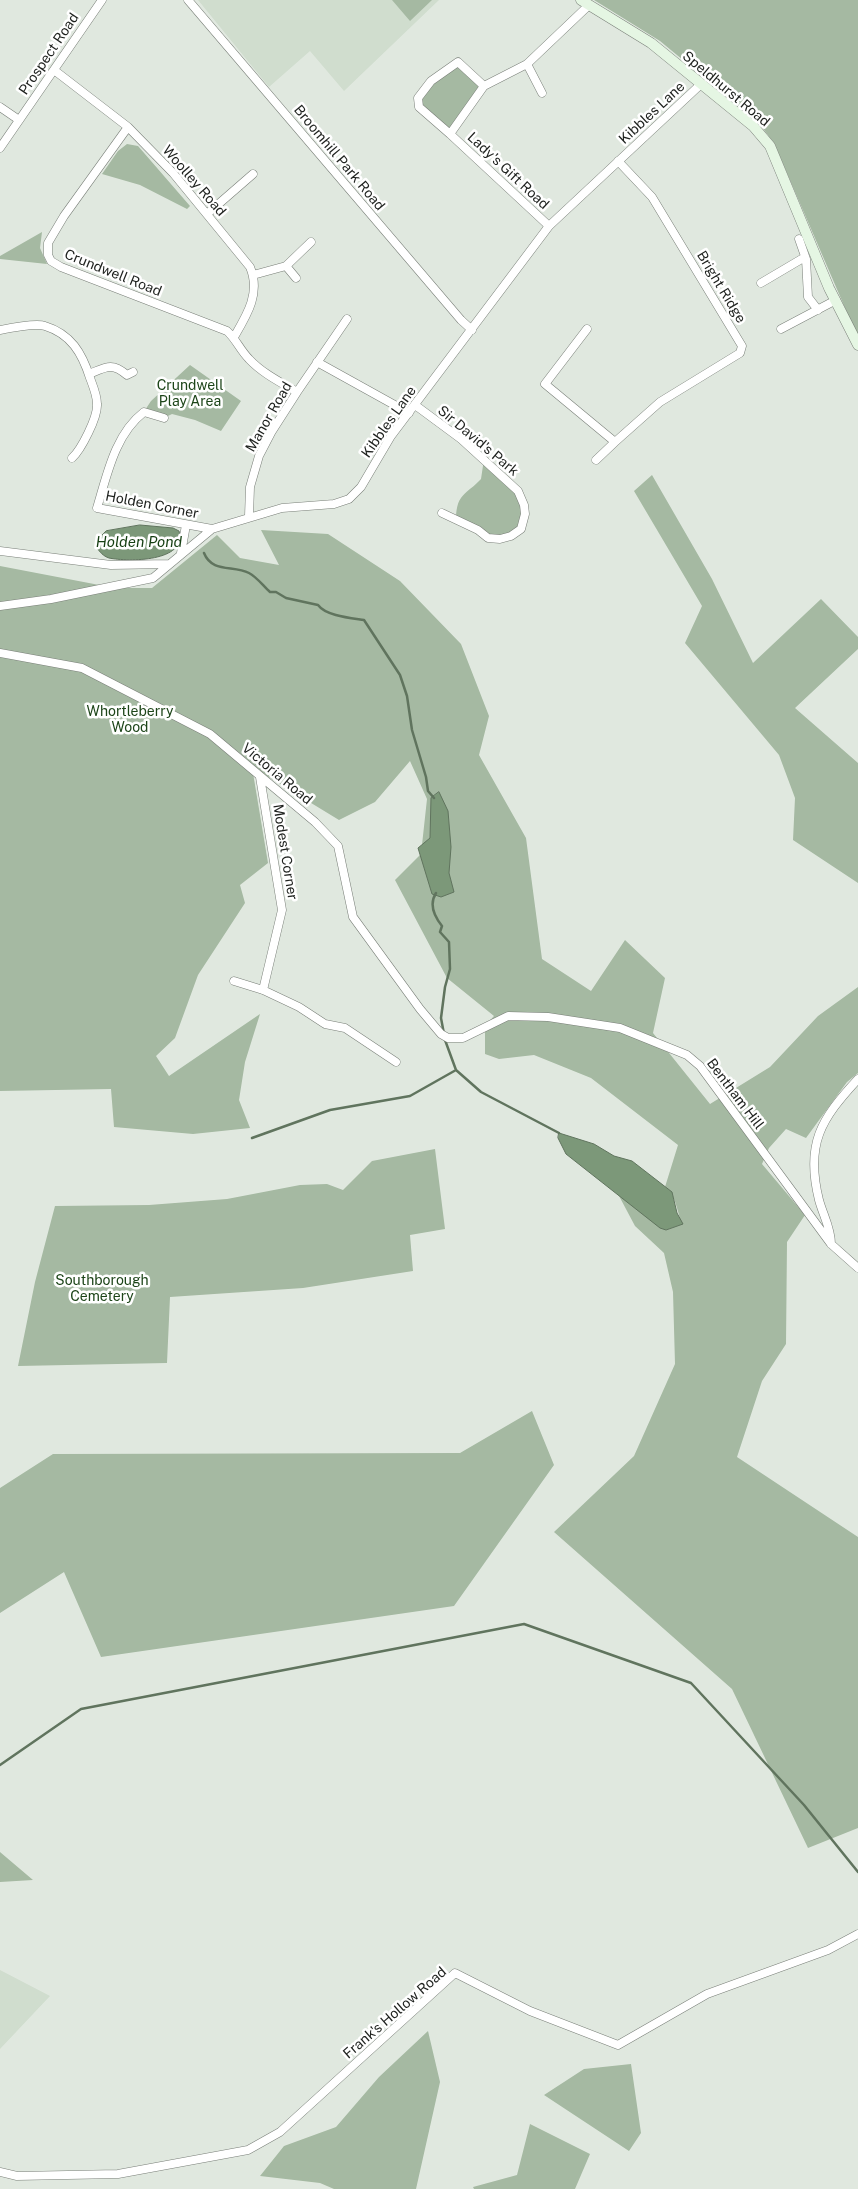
<!DOCTYPE html>
<html>
<head>
<meta charset="utf-8">
<style>
	body { margin:0 }
	canvas { display:block; background:#e0e8df }
</style>
</head>
<body>
<canvas width="858" height="2189"></canvas>
<script>
const ctx = document.querySelector('canvas').getContext('2d');
ctx.lineJoin = 'round';
function fill(path, color) {
  ctx.fillStyle = color;
  ctx.fill(path, 'evenodd');
}
function strokePath(path, color, width, dash) {
  ctx.strokeStyle = color;
  ctx.lineWidth = width;
  ctx.lineCap = dash ? 'butt' : 'round';
  ctx.setLineDash(dash || []);
  ctx.stroke(path);
}
function label(font, color, halo, rows, align = 'center') {
  ctx.font = font + ' "Public Sans",sans-serif';
  ctx.lineWidth = 5;
  ctx.setLineDash([]);
  ctx.textBaseline = 'middle';
  ctx.strokeStyle = halo;
  ctx.fillStyle = color;
  for (const [text, x, y, turn = 0] of rows) {
    ctx.save();
    ctx.translate(x, y);
    ctx.rotate((+turn || 0) * Math.PI / 180);
    ctx.textAlign = isNaN(turn) ? turn : align;
    if (halo) ctx.strokeText(text, 0, 0);
    ctx.fillText(text, 0, 0);
    ctx.restore();
  }
}
const built = new Path2D(`
	M198,0H439L344,91L310,51L269,87Z
	M0,1970L50,1996L0,2049Z`);
const green = new Path2D(`
	M392,0H432L410,21Z
	M594,0H858V338L774,143L758,122L660,41Z
	M458,62L484,86L450,134L419,107L418,98L431,81Z
	M127,144L138,146L190,206L187,209L140,185L102,174L118,151Z
	M42,232L40,248L47,264L0,259V256Z
	M190,365L241,401L221,431L195,420L172,414L164,418L145,410L151,401Z
	M484,459L518,491L524,505L521,529C494,548 480,533 456,518C457,493 466,495 481,479Z
	M652,475L712,579L753,663L821,599L858,637V649L795,708L858,763V883L793,840L795,798L779,755L685,643L702,606L634,491Z
	M261,530L328,534L400,581L461,644L489,716L479,755L526,838L542,959L591,991L625,940L665,978L653,1033L710,1104L770,1067L818,1016L858,987V1073L847,1082L806,1138L786,1129L769,1148L762,1164L805,1215L787,1242L786,1344L762,1381L737,1457L858,1537V1828L808,1848L732,1689L554,1532L634,1456L675,1364L673,1292L664,1253L635,1226L618,1194L666,1230L682,1224C677,1211 676,1195 665,1187L678,1145L591,1078L534,1055L499,1059L485,1054V1026L494,1016L447,978L395,880L421,854L427,799L410,761L375,802L339,820L252,767L268,863L240,885L245,903L198,975L175,1038L156,1056L169,1076L260,1014L245,1062L239,1100L250,1128L193,1134L114,1127L111,1089L0,1091V566L115,588H152L217,535L240,558L279,565Z
	M435,1149L445,1229L410,1235L413,1271L303,1288L170,1297L167,1363L18,1366L35,1282L55,1206L149,1205L227,1199L300,1185L327,1184L343,1190L372,1161Z
	M532,1411L554,1465L454,1606L101,1657L64,1572L0,1613V1488L53,1454L460,1453Z
	M0,1852L33,1880L0,1882Z
	M428,2031L440,2082L416,2189H334L320,2183L260,2176L284,2146L336,2127L379,2077Z
	M631,2064L641,2133L629,2151L544,2095L584,2069Z
	M530,2124L590,2154L575,2189H474L473,2187L517,2175Z`);
const water = new Path2D(`
	M140,525L173,528L179,531C188,562 128,562 109,558C103,556 100,552 97,548V540L106,531Z
	M439,792L448,811L451,847L449,873L454,892L441,897L432,894L418,848L430,838L431,798Z
	M559,1133L594,1144L614,1156L632,1161L672,1192L677,1213L683,1224L666,1230L660,1228L566,1154L558,1138Z`);
const stream = new Path2D(`
	M204,553C212,573 233,565 249,573C257,577 264,587 270,592H276L286,598L318,605C326,616 351,618 364,620L400,675L407,696L412,730L426,777L428,791L434,798
	M436,893C429,904 434,916 442,926L440,932L449,942L450,969L445,987L441,1018L444,1034
	M445,1040L456,1070L481,1092L559,1133
	M252,1138L330,1110L410,1096L456,1070
	M0,1765L81,1709L524,1624L691,1683L804,1805L858,1872`);
const street = new Path2D(`
	M188,0L461,320L472,330
	M527,64L542,93
	M54,70L128,127L173,173L250,267C261,293 247,315 234,337
	M0,107L19,120
	M128,127L64,216L48,243V255L51,261L61,267L227,331C236,339 240,350 249,359C262,373 280,382 297,392
	M450,134L419,107L418,98L431,81L458,62L484,86
	M0,148L102,0
	M207,214L253,174
	M549,226L450,134L484,86L527,64L588,6
	M799,239L806,259L808,297L818,310
	M286,266L296,278
	M253,275L286,266L311,242
	M761,283L805,257
	M587,329L545,384L615,442L660,402L740,353L742,346L652,197L618,161
	M781,329L836,300
	M0,330C10,328 36,323 45,326C71,334 82,353 90,378C93,386 97,395 97,404C98,417 81,450 72,458
	M317,362L409,413
	M89,374C106,367 112,362 127,375L133,372
	M415,405L461,439L518,491L524,505L525,514L521,529L511,536L500,539L488,538L478,530L442,513
	M164,418L144,412C115,434 107,475 97,508L212,529
	M596,460L615,442
	M249,516L250,487L259,456L272,431L297,392L347,319
	M0,551L111,565L169,564
	M181,553L186,525
	M0,606L51,599L153,578L212,529L282,508L334,504L349,499L361,487L391,436L549,226L700,85
	M0,653L82,668L210,734L315,822L338,846L353,917L420,1009L441,1034L448,1038H463L508,1016L548,1017L620,1028L687,1055L700,1066L831,1244L858,1268
	M260,777L282,910L263,990
	M234,981L263,990L299,1007L325,1024L345,1028L396,1062
	M831,1244C831,1228 823,1215 819,1200C805,1144 821,1119 858,1079
	M0,2172L17,2176L118,2174L248,2150L280,2132L455,1973L530,2011L618,2045L707,1994L828,1950L858,1934`);
const secondary = new Path2D(`
	M581,0L651,43L753,126L770,146L829,288L858,345`);
const streetNames = [
	["Prospect Road",49,54,-56],
	["Speldhurst Road",726,89,40],
	["Kibbles Lane",652,113,-43],
	["Broomhill Park Road",339,158,50],
	["Lady's Gift Road",508,171,43],
	["Woolley Road",194,181,49],
	["Crundwell Road",113,273,22],
	["Bright Ridge",721,287,59],
	["Manor Road",269,417,-60],
	["Kibbles Lane",389,422,-55],
	["Sir David's Park",478,441,40],
	["Holden Corner",152,505,11],
	["Victoria Road",277,774,40],
	["Modest Corner",285,852,81],
	["Bentham Hill",735,1094,53],
	["Frank's Hollow Road",395,2013,-41]
];
const parkNames = [
	["Crundwell",190,386],
	["Play Area",190,402],
	["Whortleberry",130,712],
	["Wood",130,728],
	["Southborough",102,1281],
	["Cemetery",102,1297]
];
const waterNames = [
	["Holden Pond",139,542]
];
fill(built, '#d0ddce');
fill(green, '#a5b9a2');
fill(water, '#7c9879');
strokePath(water, '#60745e', 1);
strokePath(stream, '#60745e', 2.5);
strokePath(street, '#797f78', 9);
strokePath(secondary, '#797f78', 11);
strokePath(street, '#fff', 8);
strokePath(secondary, '#e5f6e3', 10);
label('14px', '#1e211e', '#fff', streetNames);
label('14px', '#1d4519', '#fff', parkNames);
label('italic 15px', '#163f13', '#fff', waterNames);
</script>
</body>
</html>
